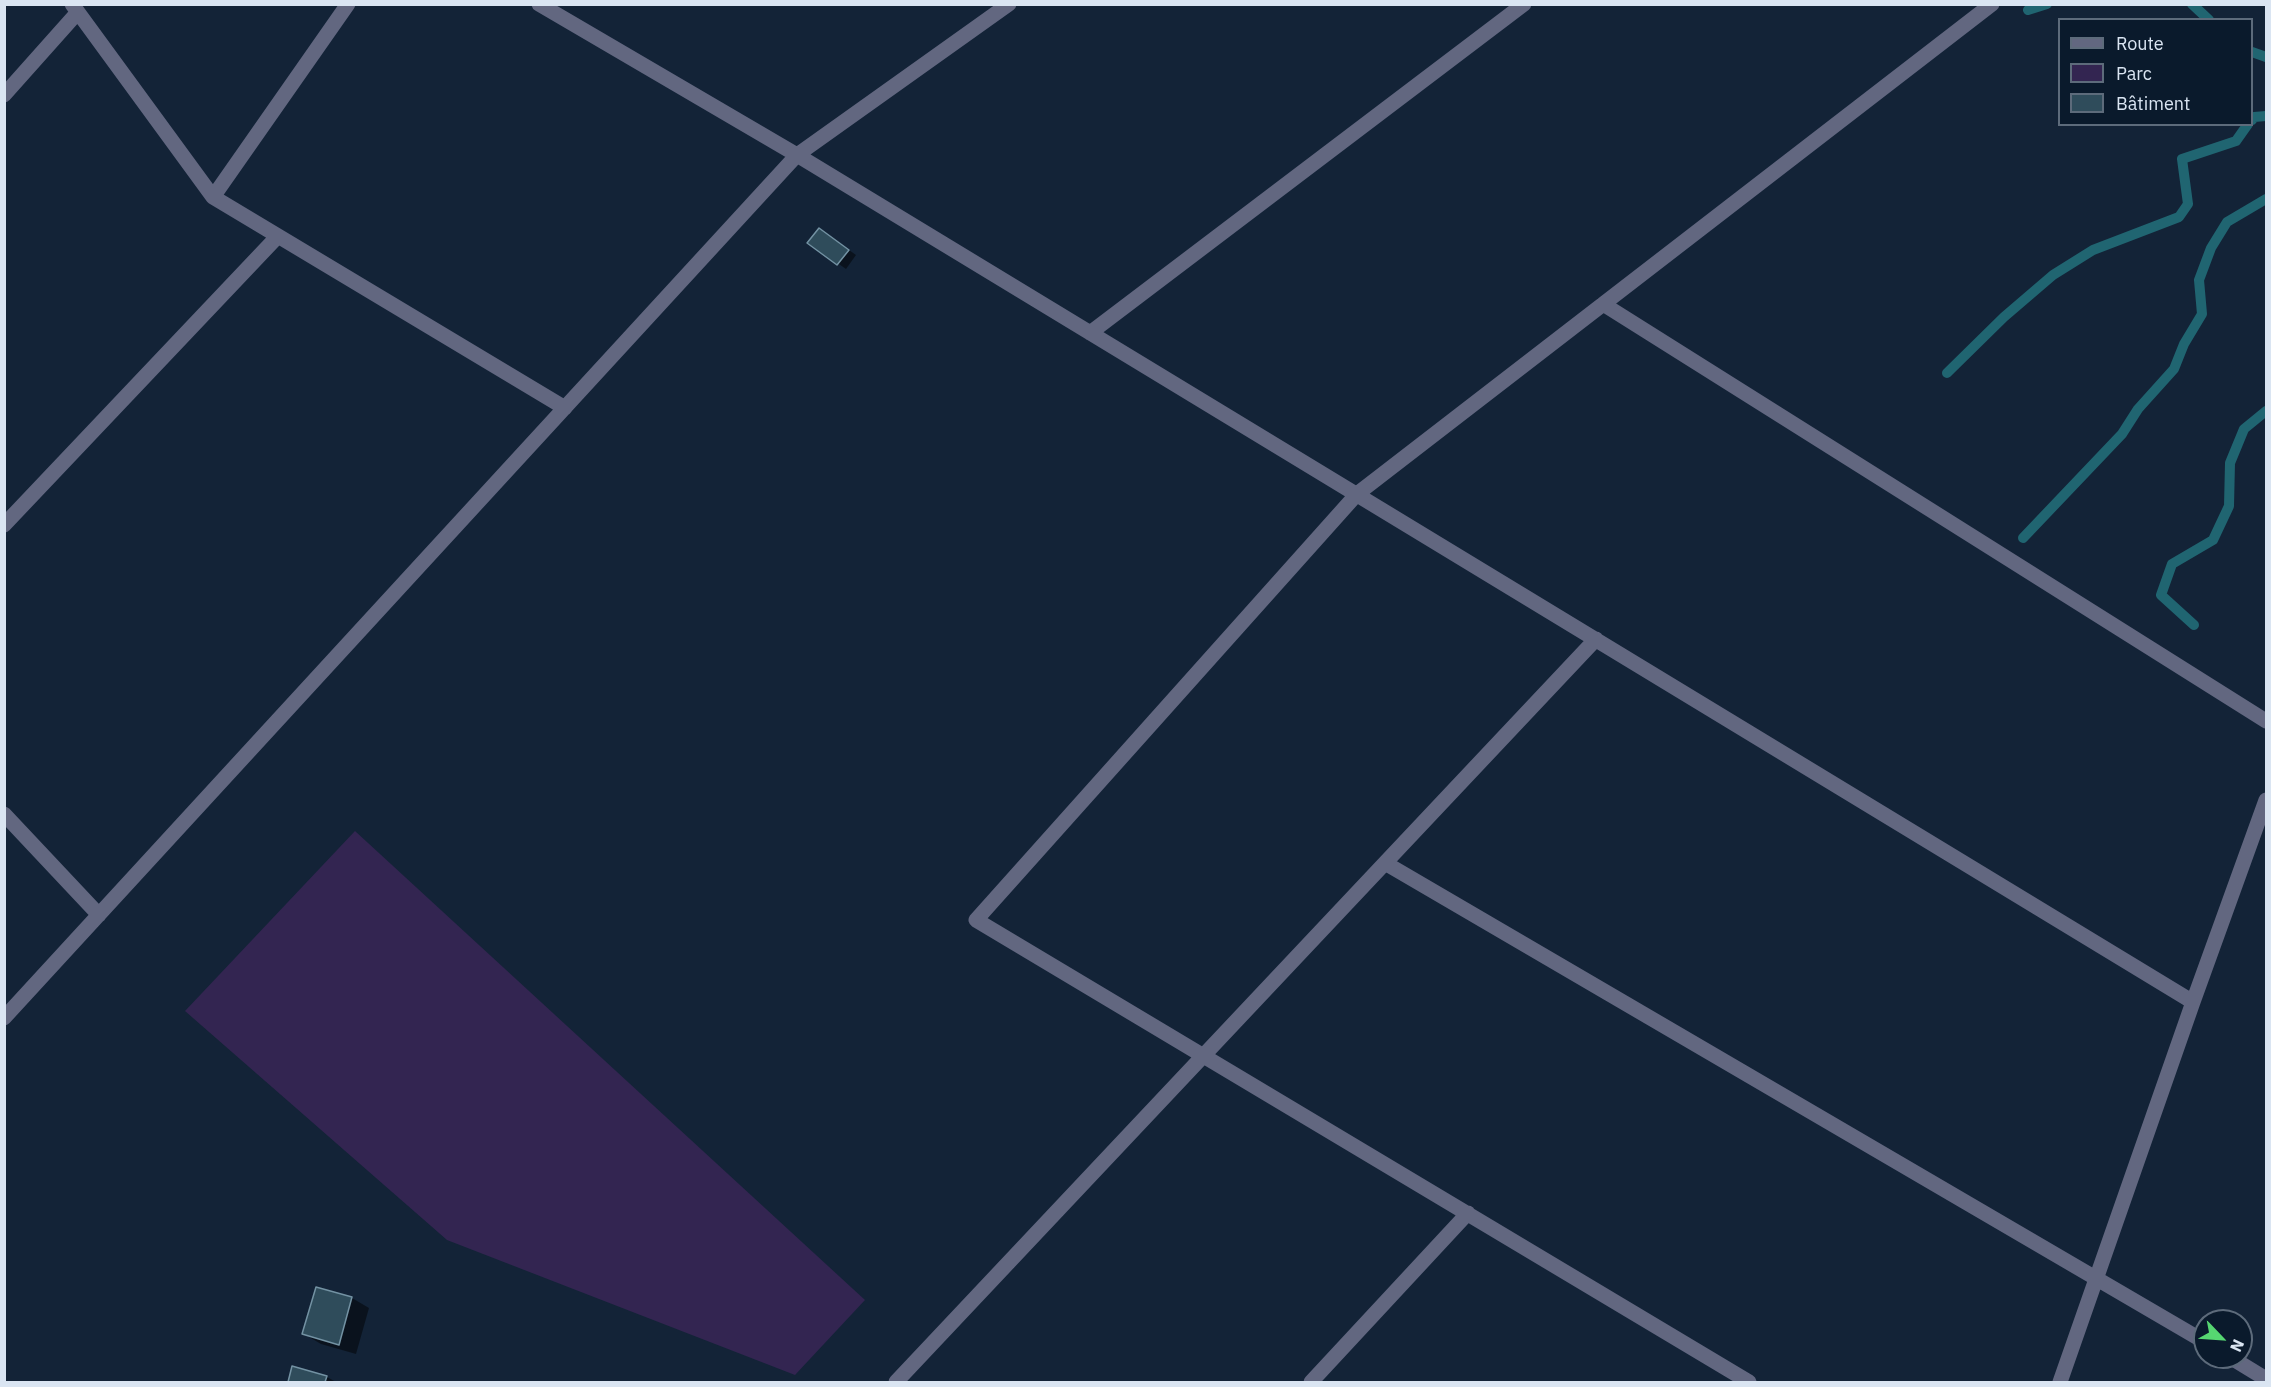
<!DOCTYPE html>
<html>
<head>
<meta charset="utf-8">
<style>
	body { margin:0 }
	#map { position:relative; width:2271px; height:1387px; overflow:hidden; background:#132337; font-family:"IBM Plex Sans",sans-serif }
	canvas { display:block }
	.frame { position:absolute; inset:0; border:6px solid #dae5f2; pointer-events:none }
	.legend { position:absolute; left:2058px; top:18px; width:195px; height:108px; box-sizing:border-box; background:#0a1a2c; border:2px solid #5d6b7b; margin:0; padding:8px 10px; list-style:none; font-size:18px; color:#dae5f2 }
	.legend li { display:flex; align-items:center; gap:12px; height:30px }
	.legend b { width:30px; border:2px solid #5d6b7b }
	.north { position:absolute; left:2193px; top:1309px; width:60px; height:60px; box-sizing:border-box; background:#0a1a2c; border:2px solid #5d6b7b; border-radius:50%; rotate:115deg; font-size:16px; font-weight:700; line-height:24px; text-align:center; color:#dae5f2 }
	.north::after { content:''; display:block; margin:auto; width:21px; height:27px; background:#56d671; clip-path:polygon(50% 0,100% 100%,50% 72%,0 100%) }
</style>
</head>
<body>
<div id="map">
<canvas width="2271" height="1387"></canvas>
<div class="frame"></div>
<ul class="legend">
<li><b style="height:8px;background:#626780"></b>Route</li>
<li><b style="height:16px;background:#332551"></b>Parc</li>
<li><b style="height:16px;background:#2f4c5b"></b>Bâtiment</li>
</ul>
<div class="north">N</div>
</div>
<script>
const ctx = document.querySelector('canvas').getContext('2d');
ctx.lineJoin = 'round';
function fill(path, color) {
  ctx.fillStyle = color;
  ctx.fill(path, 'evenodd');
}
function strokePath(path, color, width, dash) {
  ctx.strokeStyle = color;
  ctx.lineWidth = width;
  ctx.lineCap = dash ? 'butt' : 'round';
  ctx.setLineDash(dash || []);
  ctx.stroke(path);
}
const green = new Path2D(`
	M355,831L865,1300L795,1375L447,1240L185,1011Z`);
const shadow = new Path2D(`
	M828,235L856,255L846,269L809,243Z
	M317,1289L352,1298L369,1308L356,1354L321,1344L304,1334Z
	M293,1368L327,1377L336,1382H289Z`);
const stream = new Path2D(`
	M2192,4L2209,20
	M2028,10L2047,4
	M2252,52L2266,57
	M2252,120L2254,117L2266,116
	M1947,373L2004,317L2053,275L2093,250L2179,217L2188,204L2182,159L2236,141L2248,124
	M2023,538L2122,434L2138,409L2174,369L2184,344L2202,314L2199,280L2211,248L2227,222L2266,199
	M2194,625L2161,595L2172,564L2213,540L2229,506L2230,463L2244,429L2266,411`);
const building = new Path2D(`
	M819,228L849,250L837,265L807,243Z
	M316,1287L352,1297L339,1345L302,1334Z
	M292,1366L327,1376L325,1382H288Z`);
const street = new Path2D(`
	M72,4L213,197L565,408
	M539,4L797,155L2193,1002
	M4,95L78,12
	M213,197L348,4
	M1603,304L2266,721
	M1090,333L1524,4
	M4,525L278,236
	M4,814L99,915
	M1385,863L2205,1342
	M4,1018L797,155L1009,4
	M2230,1357L2266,1379
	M896,1382L1596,639
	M1311,1382L1468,1213
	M1749,1382L976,920L1357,494L1992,4
	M2060,1382L2193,1002L2266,800`);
fill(green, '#332551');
fill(shadow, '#0007');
strokePath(stream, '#206571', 10);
fill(building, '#2f4c5b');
strokePath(building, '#7392a3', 1.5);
strokePath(street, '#626780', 15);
</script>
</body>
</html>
